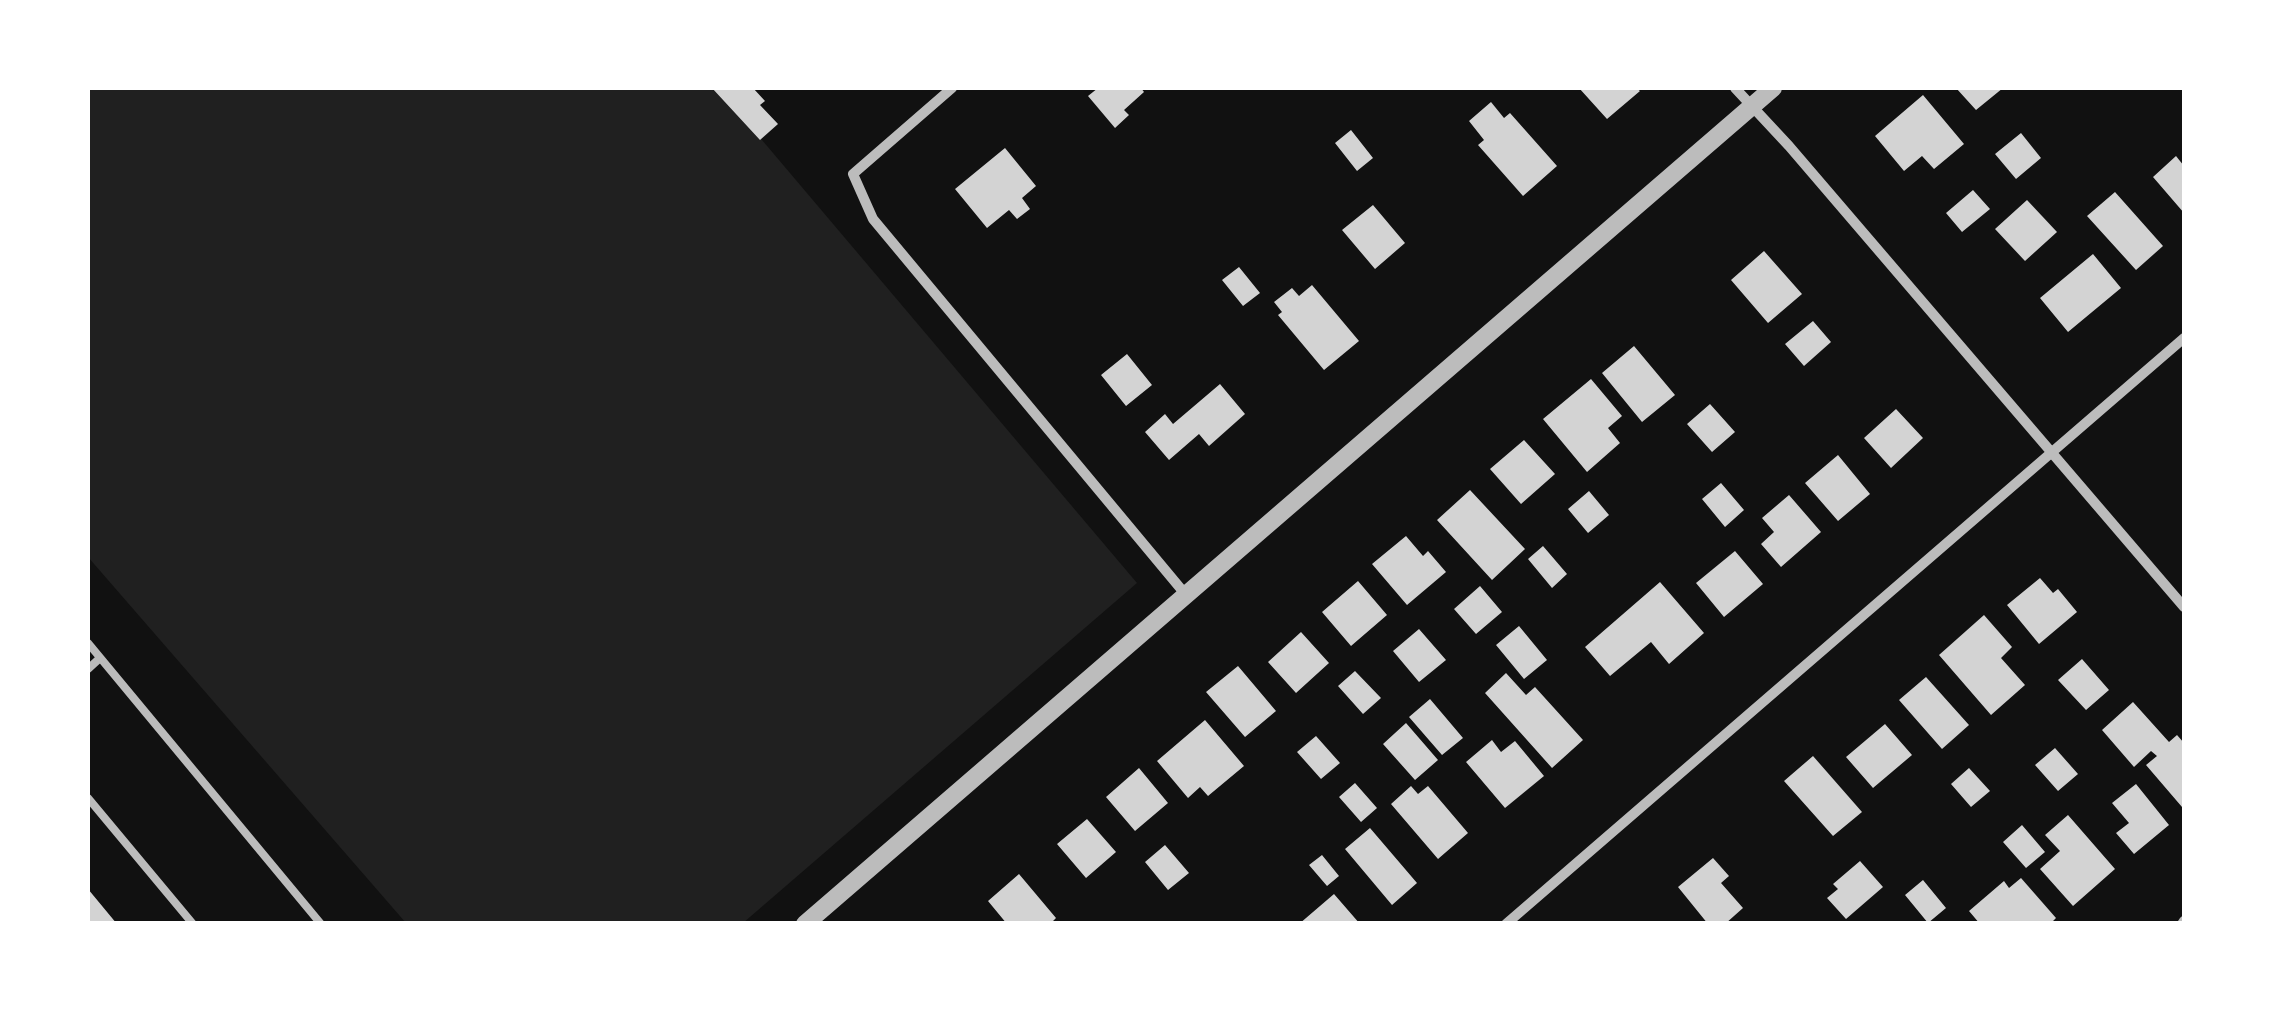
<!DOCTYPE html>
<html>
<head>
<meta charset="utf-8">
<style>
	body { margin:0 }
	#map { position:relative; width:2272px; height:1011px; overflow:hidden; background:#111; font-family:"Titillium Web",sans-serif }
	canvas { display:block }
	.frame { position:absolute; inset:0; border:90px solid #fff; pointer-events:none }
</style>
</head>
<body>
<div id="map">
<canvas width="2272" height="1011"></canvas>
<div class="frame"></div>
</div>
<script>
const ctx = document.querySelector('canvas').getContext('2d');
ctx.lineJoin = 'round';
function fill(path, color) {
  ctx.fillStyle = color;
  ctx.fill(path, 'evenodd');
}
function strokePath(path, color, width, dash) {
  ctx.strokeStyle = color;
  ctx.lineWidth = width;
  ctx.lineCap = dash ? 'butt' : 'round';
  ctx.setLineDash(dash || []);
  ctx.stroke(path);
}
const green = new Path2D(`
	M88,88H718L1137,583L743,923H406L88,557Z`);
const building = new Path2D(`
	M712,88H753L765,101L760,105L778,124L760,140Z
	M1098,88H1141L1144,92L1124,110L1129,115L1115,128L1088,96Z
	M1579,88H1636L1640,91L1607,119Z
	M1956,88H2003L1976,110Z
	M1923,95L1964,144L1934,169L1922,156L1904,171L1875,136Z
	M1491,102L1504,118L1510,113L1557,166L1523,196L1478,145L1484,140L1469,121Z
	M1351,130L1373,158L1357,171L1335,143Z
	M2021,133L2041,158L2016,179L1995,154Z
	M1005,148L1036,186L1022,198L1030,209L1017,219L1009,210L987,228L955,189Z
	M2176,156L2184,166V213L2153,177Z
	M1973,190L1990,209L1962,232L1946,213Z
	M2115,192L2163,246L2136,270L2087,216Z
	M2027,200L2057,232L2025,261L1995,229Z
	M1373,205L1405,243L1375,269L1342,230Z
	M1764,251L1802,294L1768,323L1731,280Z
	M2093,254L2121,288L2068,332L2040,298Z
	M1239,267L1260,293L1243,306L1222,280Z
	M1312,285L1359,341L1324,370L1278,315L1282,312L1274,302L1292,288L1299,296Z
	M1813,321L1831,342L1804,366L1785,344Z
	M1634,346L1675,395L1642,422L1602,373Z
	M1127,354L1152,385L1126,406L1101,375Z
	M1591,379L1622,416L1608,428L1620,443L1587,472L1543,419Z
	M1220,384L1245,414L1209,446L1199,434L1169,460L1145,432L1165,414L1173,424Z
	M1710,404L1735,432L1712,452L1687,424Z
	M1896,409L1923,438L1891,468L1864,438Z
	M1524,440L1555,474L1521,504L1490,469Z
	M1838,455L1870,494L1838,521L1805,483Z
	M1721,483L1744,510L1725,527L1702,499Z
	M1470,490L1525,549L1492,580L1437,520Z
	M1589,491L1609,515L1588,533L1568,509Z
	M1789,495L1821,532L1781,567L1761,544L1774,532L1762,518Z
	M1406,536L1423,556L1428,551L1446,572L1407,605L1372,564Z
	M1543,546L1567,574L1552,588L1528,559Z
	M1735,551L1763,584L1724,617L1696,583Z
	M2040,578L2053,593L2058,589L2077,612L2039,644L2007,605Z
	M1358,581L1387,615L1351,646L1322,612Z
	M1660,582L1704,633L1669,664L1651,642L1610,676L1585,647Z
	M1480,586L1502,612L1476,634L1454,609Z
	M1984,615L2012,647L2001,658L2025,685L1991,715L1939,655Z
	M1519,626L1547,660L1524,679L1496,645Z
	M1419,629L1446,660L1419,682L1393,651Z
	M1301,632L1329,663L1296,693L1268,662Z
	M2082,659L2109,690L2086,710L2058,680Z
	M1238,666L1276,711L1245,737L1206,692Z
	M1355,671L1381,698L1363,714L1338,686Z
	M1506,673L1526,695L1535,687L1583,740L1552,768L1485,693Z
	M1926,677L1969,725L1942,749L1899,700Z
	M1430,699L1463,738L1442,755L1409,717Z
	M2133,702L2169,742L2177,735L2184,743V805L2182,807L2146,765L2157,756L2151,751L2134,767L2102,730Z
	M1205,720L1244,766L1208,796L1200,787L1188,798L1157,761Z
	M1406,723L1438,760L1415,780L1383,744Z
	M1885,724L1912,755L1873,788L1846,757Z
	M1316,736L1340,763L1321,779L1297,752Z
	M1492,740L1501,752L1515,741L1544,776L1505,808L1466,762Z
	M2055,748L2078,774L2058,791L2035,765Z
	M1813,756L1862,812L1833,836L1784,781Z
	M1139,768L1168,803L1135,831L1106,797Z
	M1969,768L1990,791L1971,807L1951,784Z
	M1355,783L1377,808L1361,822L1339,797Z
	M2136,784L2169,825L2134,854L2116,833L2129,823L2112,803Z
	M1411,786L1418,794L1428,786L1468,833L1438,859L1391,804Z
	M2068,815L2115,869L2073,906L2040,869L2060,851L2045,835Z
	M1087,819L1116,852L1086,878L1057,844Z
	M2022,825L2045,852L2026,868L2003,842Z
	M1370,828L1417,883L1392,905L1345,849Z
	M1165,845L1189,873L1168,890L1145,862Z
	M1322,855L1339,876L1327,886L1309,865Z
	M1713,858L1729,876L1721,883L1743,908L1725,924H1708L1678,887Z
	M1860,861L1883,887L1846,919L1827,898L1838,889L1833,884Z
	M1019,874L1056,918L1050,924H1007L988,901Z
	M2021,878L2056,918L2050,924H1980L1969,911L2004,881L2009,888Z
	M1923,880L1946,908L1928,923L1905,895Z
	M88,889L117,924H88Z
	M1334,894L1360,924H1299Z`);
const service = new Path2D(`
	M88,643L321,924
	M88,669L100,658
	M88,798L193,924`);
const minor = new Path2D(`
	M952,88L853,174L873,219L1186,595
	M1735,88L1789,146L2184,607
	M1506,924L2184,338
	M2182,924L2184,921`);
const tertiary = new Path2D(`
	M805,924L1773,88`);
fill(green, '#202020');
fill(building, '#d3d3d3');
strokePath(service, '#bcbcbc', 8);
strokePath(minor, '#bcbcbc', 10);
strokePath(tertiary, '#bcbcbc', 18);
</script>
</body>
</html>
